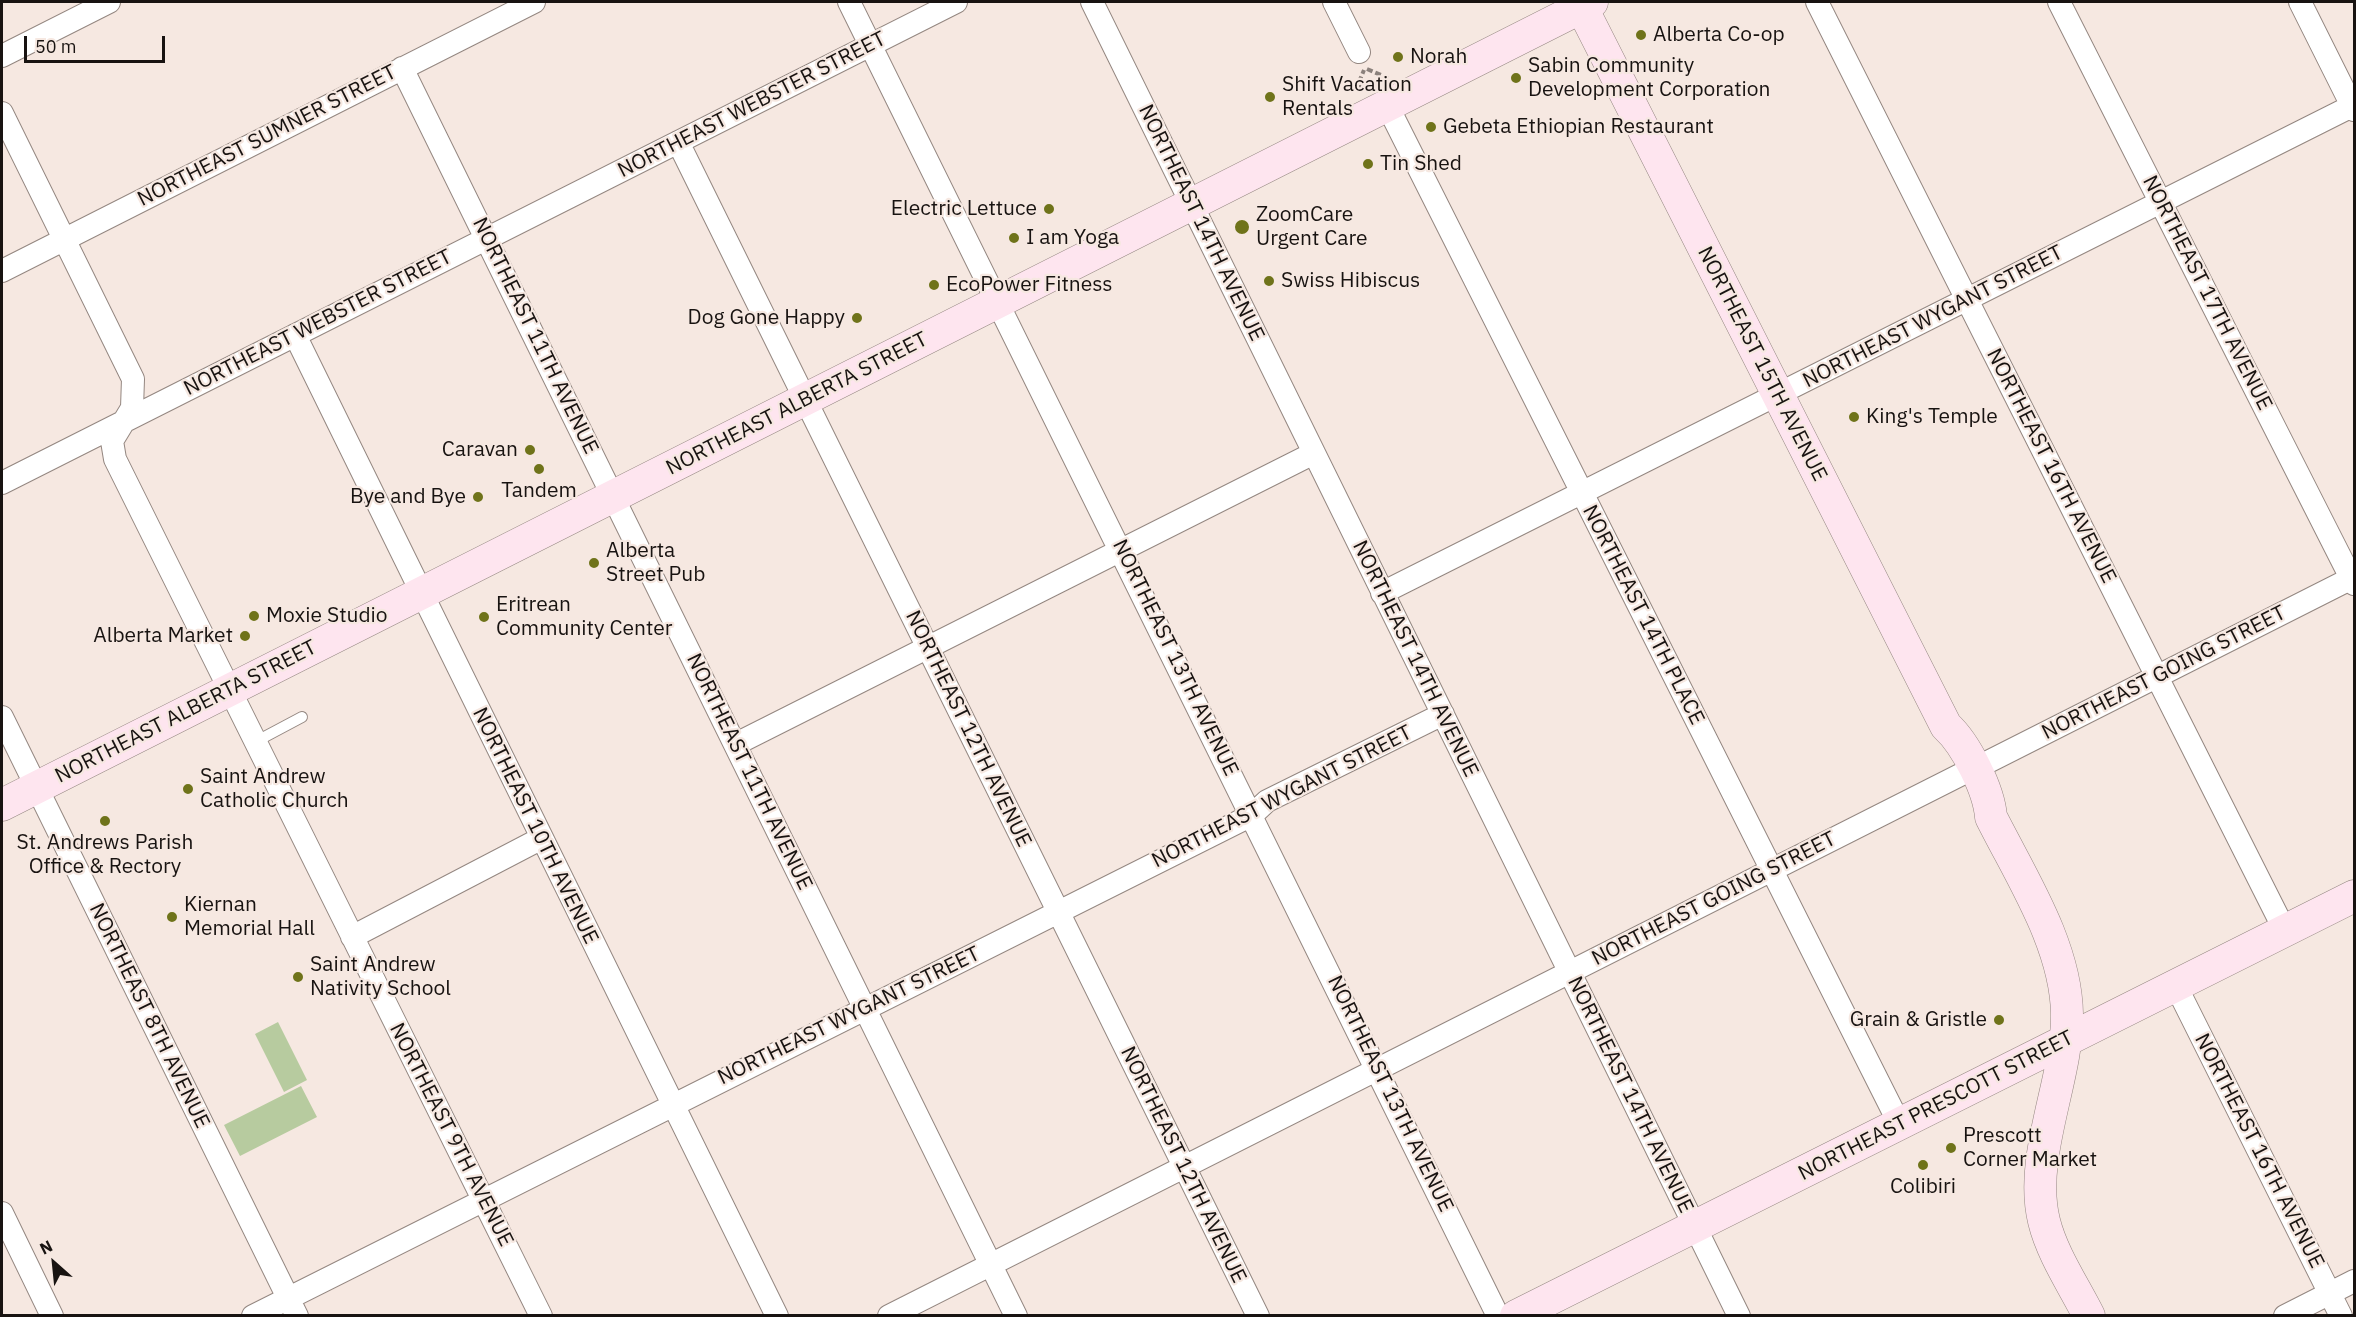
<!DOCTYPE html>
<html>
<head>
<meta charset="utf-8">
<style>
	body { margin:0 }
	#map { position:relative; width:2356px; height:1317px; overflow:hidden; background:#f6e8e1; font-family:"IBM Plex Sans",sans-serif }
	canvas { display:block }
	.frame { position:absolute; inset:0; border:3px solid #181311; pointer-events:none }
	.north { position:absolute; left:24px; top:1233px; width:60px; height:60px; -webkit-text-stroke:4px #f6e8e1; paint-order:stroke; rotate:333deg; font-size:16px; font-weight:700; line-height:24px; text-align:center; color:#181311 }
	.north::after { content:''; display:block; margin:auto; width:21px; height:27px; background:#181311; clip-path:polygon(50% 0,100% 100%,50% 72%,0 100%) }
	.scale { position:absolute; left:24px; top:36px; width:141px; height:27px; box-sizing:border-box; border:3px solid #181311; border-top:0; padding-left:8px; font-size:18px; line-height:21px; white-space:nowrap; color:#181311; -webkit-text-stroke:4px #f6e8e1; paint-order:stroke }
</style>
</head>
<body>
<div id="map">
<canvas width="2356" height="1317"></canvas>
<div class="frame"></div>
<div class="north">N</div>
<div class="scale">50 m</div>
</div>
<script>
const ctx = document.querySelector('canvas').getContext('2d');
ctx.lineJoin = 'round';
function fill(path, color) {
  ctx.fillStyle = color;
  ctx.fill(path, 'evenodd');
}
function strokePath(path, color, width, dash) {
  ctx.strokeStyle = color;
  ctx.lineWidth = width;
  ctx.lineCap = dash ? 'butt' : 'round';
  ctx.setLineDash(dash || []);
  ctx.stroke(path);
}
function label(font, color, halo, rows, align = 'center') {
  ctx.font = font + ' "IBM Plex Sans",sans-serif';
  ctx.lineWidth = 4.5;
  ctx.setLineDash([]);
  ctx.textBaseline = 'middle';
  ctx.strokeStyle = halo;
  ctx.fillStyle = color;
  for (const [text, x, y, turn = 0] of rows) {
    ctx.save();
    ctx.translate(x, y);
    ctx.rotate((+turn || 0) * Math.PI / 180);
    ctx.textAlign = isNaN(turn) ? turn : align;
    if (halo) ctx.strokeText(text, 0, 0);
    ctx.fillText(text, 0, 0);
    ctx.restore();
  }
}
const green = new Path2D(`
	M278,1022L307,1080L284,1092L255,1034Z
	M301,1086L317,1117L240,1156L224,1125Z`);
const path = new Path2D(`
	M1367,69L1388,78
	M1360,91L1359,82L1364,70`);
const lane = new Path2D(`
	M255,742L302,717`);
const street = new Path2D(`
	M849,2L1498,1316
	M1092,2L1739,1316
	M1334,2L1359,52
	M1817,2L2285,931
	M2059,2L2354,584
	M2300,2L2354,110
	M2,56L109,2
	M402,68L1016,1316
	M1387,105L1900,1125
	M2,113L133,379L132,408L112,441L115,459L541,1316
	M678,142L1258,1316
	M2,271L534,2
	M295,335L777,1316
	M2,483L956,2
	M1382,593L2354,105
	M2,717L297,1316
	M736,744L1314,453
	M1974,769L2354,577
	M352,937L542,838
	M2176,986L2341,1316
	M2,1213L52,1316
	M253,1316L1252,815L1267,801L1443,714
	M889,1316L1960,775
	M2285,1316L2354,1281`);
const secondary = new Path2D(`
	M1579,2L1946,726C1966,744 1989,790 1991,817C2021,877 2066,945 2067,1014C2068,1079 2028,1156 2044,1221C2052,1254 2074,1286 2089,1316
	M2,805L1592,2
	M1516,1316L2354,896`);
const markers = [
	[1641,35,6,"#6f731a"],
	[1398,57,6,"#6f731a"],
	[1516,78,6,"#6f731a"],
	[1270,97,6,"#6f731a"],
	[1431,127,6,"#6f731a"],
	[1368,164,6,"#6f731a"],
	[1049,209,6,"#6f731a"],
	[1242,227,8,"#6f731a"],
	[1014,238,6,"#6f731a"],
	[1269,281,6,"#6f731a"],
	[934,285,6,"#6f731a"],
	[857,318,6,"#6f731a"],
	[1854,417,6,"#6f731a"],
	[530,450,6,"#6f731a"],
	[539,469,6,"#6f731a"],
	[478,497,6,"#6f731a"],
	[594,563,6,"#6f731a"],
	[254,616,6,"#6f731a"],
	[484,617,6,"#6f731a"],
	[245,636,6,"#6f731a"],
	[188,789,6,"#6f731a"],
	[105,821,6,"#6f731a"],
	[172,917,6,"#6f731a"],
	[298,977,6,"#6f731a"],
	[1999,1020,6,"#6f731a"],
	[1951,1148,6,"#6f731a"],
	[1923,1165,6,"#6f731a"]
];
const poiNames = [
	["Alberta Co-op",1653,35],
	["Norah",1410,57],
	["Sabin Community",1528,66],
	["Development Corporation",1528,90],
	["Shift Vacation",1282,85],
	["Rentals",1282,109],
	["Gebeta Ethiopian Restaurant",1443,127],
	["Tin Shed",1380,164],
	["Electric Lettuce",1037,209,"right"],
	["ZoomCare",1256,215],
	["Urgent Care",1256,239],
	["I am Yoga",1026,238],
	["Swiss Hibiscus",1281,281],
	["EcoPower Fitness",946,285],
	["Dog Gone Happy",845,318,"right"],
	["King's Temple",1866,417],
	["Caravan",518,450,"right"],
	["Tandem",539,491,"center"],
	["Bye and Bye",466,497,"right"],
	["Alberta",606,551],
	["Street Pub",606,575],
	["Eritrean",496,605],
	["Community Center",496,629],
	["Moxie Studio",266,616],
	["Alberta Market",233,636,"right"],
	["Saint Andrew",200,777],
	["Catholic Church",200,801],
	["St. Andrews Parish",105,843,"center"],
	["Office & Rectory",105,867,"center"],
	["Kiernan",184,905],
	["Memorial Hall",184,929],
	["Saint Andrew",310,965],
	["Nativity School",310,989],
	["Grain & Gristle",1987,1020,"right"],
	["Prescott",1963,1136],
	["Corner Market",1963,1160],
	["Colibiri",1923,1187,"center"]
];
const streetNames = [
	["NORTHEAST WEBSTER STREET",752,105,-27],
	["NORTHEAST SUMNER STREET",267,136,-27],
	["NORTHEAST 14TH AVENUE",1201,223,64],
	["NORTHEAST 17TH AVENUE",2207,293,63],
	["NORTHEAST WYGANT STREET",1933,317,-27],
	["NORTHEAST WEBSTER STREET",318,323,-27],
	["NORTHEAST 11TH AVENUE",535,336,64],
	["NORTHEAST 15TH AVENUE",1762,364,63],
	["NORTHEAST ALBERTA STREET",797,404,-27],
	["NORTHEAST 16TH AVENUE",2051,466,63],
	["NORTHEAST 14TH PLACE",1643,615,63],
	["NORTHEAST 13TH AVENUE",1175,658,64],
	["NORTHEAST 14TH AVENUE",1415,659,64],
	["NORTHEAST GOING STREET",2164,673,-27],
	["NORTHEAST ALBERTA STREET",186,712,-27],
	["NORTHEAST 12TH AVENUE",968,729,64],
	["NORTHEAST 11TH AVENUE",749,772,64],
	["NORTHEAST WYGANT STREET",1282,797,-27],
	["NORTHEAST 10TH AVENUE",535,826,64],
	["NORTHEAST GOING STREET",1714,899,-27],
	["NORTHEAST 8TH AVENUE",149,1016,64],
	["NORTHEAST WYGANT STREET",849,1016,-26],
	["NORTHEAST 13TH AVENUE",1390,1094,64],
	["NORTHEAST 14TH AVENUE",1630,1095,64],
	["NORTHEAST PRESCOTT STREET",1936,1106,-27],
	["NORTHEAST 9TH AVENUE",451,1135,63],
	["NORTHEAST 16TH AVENUE",2259,1151,63],
	["NORTHEAST 12TH AVENUE",1183,1165,64]
];
fill(green, '#b7cb9f');
strokePath(lane, '#948781', 12);
strokePath(street, '#948781', 24);
strokePath(secondary, '#948781', 33);
strokePath(path, '#8b817c', 4, [6, 3]);
strokePath(lane, '#fff', 10);
strokePath(street, '#fff', 22);
strokePath(secondary, '#fee5ef', 32);
for (const [x, y, r, color] of markers) {
  const dot = new Path2D();
  dot.arc(x, y, r, 0, 2 * Math.PI);
  ctx.fillStyle = color;
  ctx.fill(dot);
  strokePath(dot, '#f6e8e1', 2);
}
label('21px', '#181311', '#f6e8e1', poiNames, 'left');
label('21px', '#181311', '#f6e8e1', streetNames);
</script>
</body>
</html>
